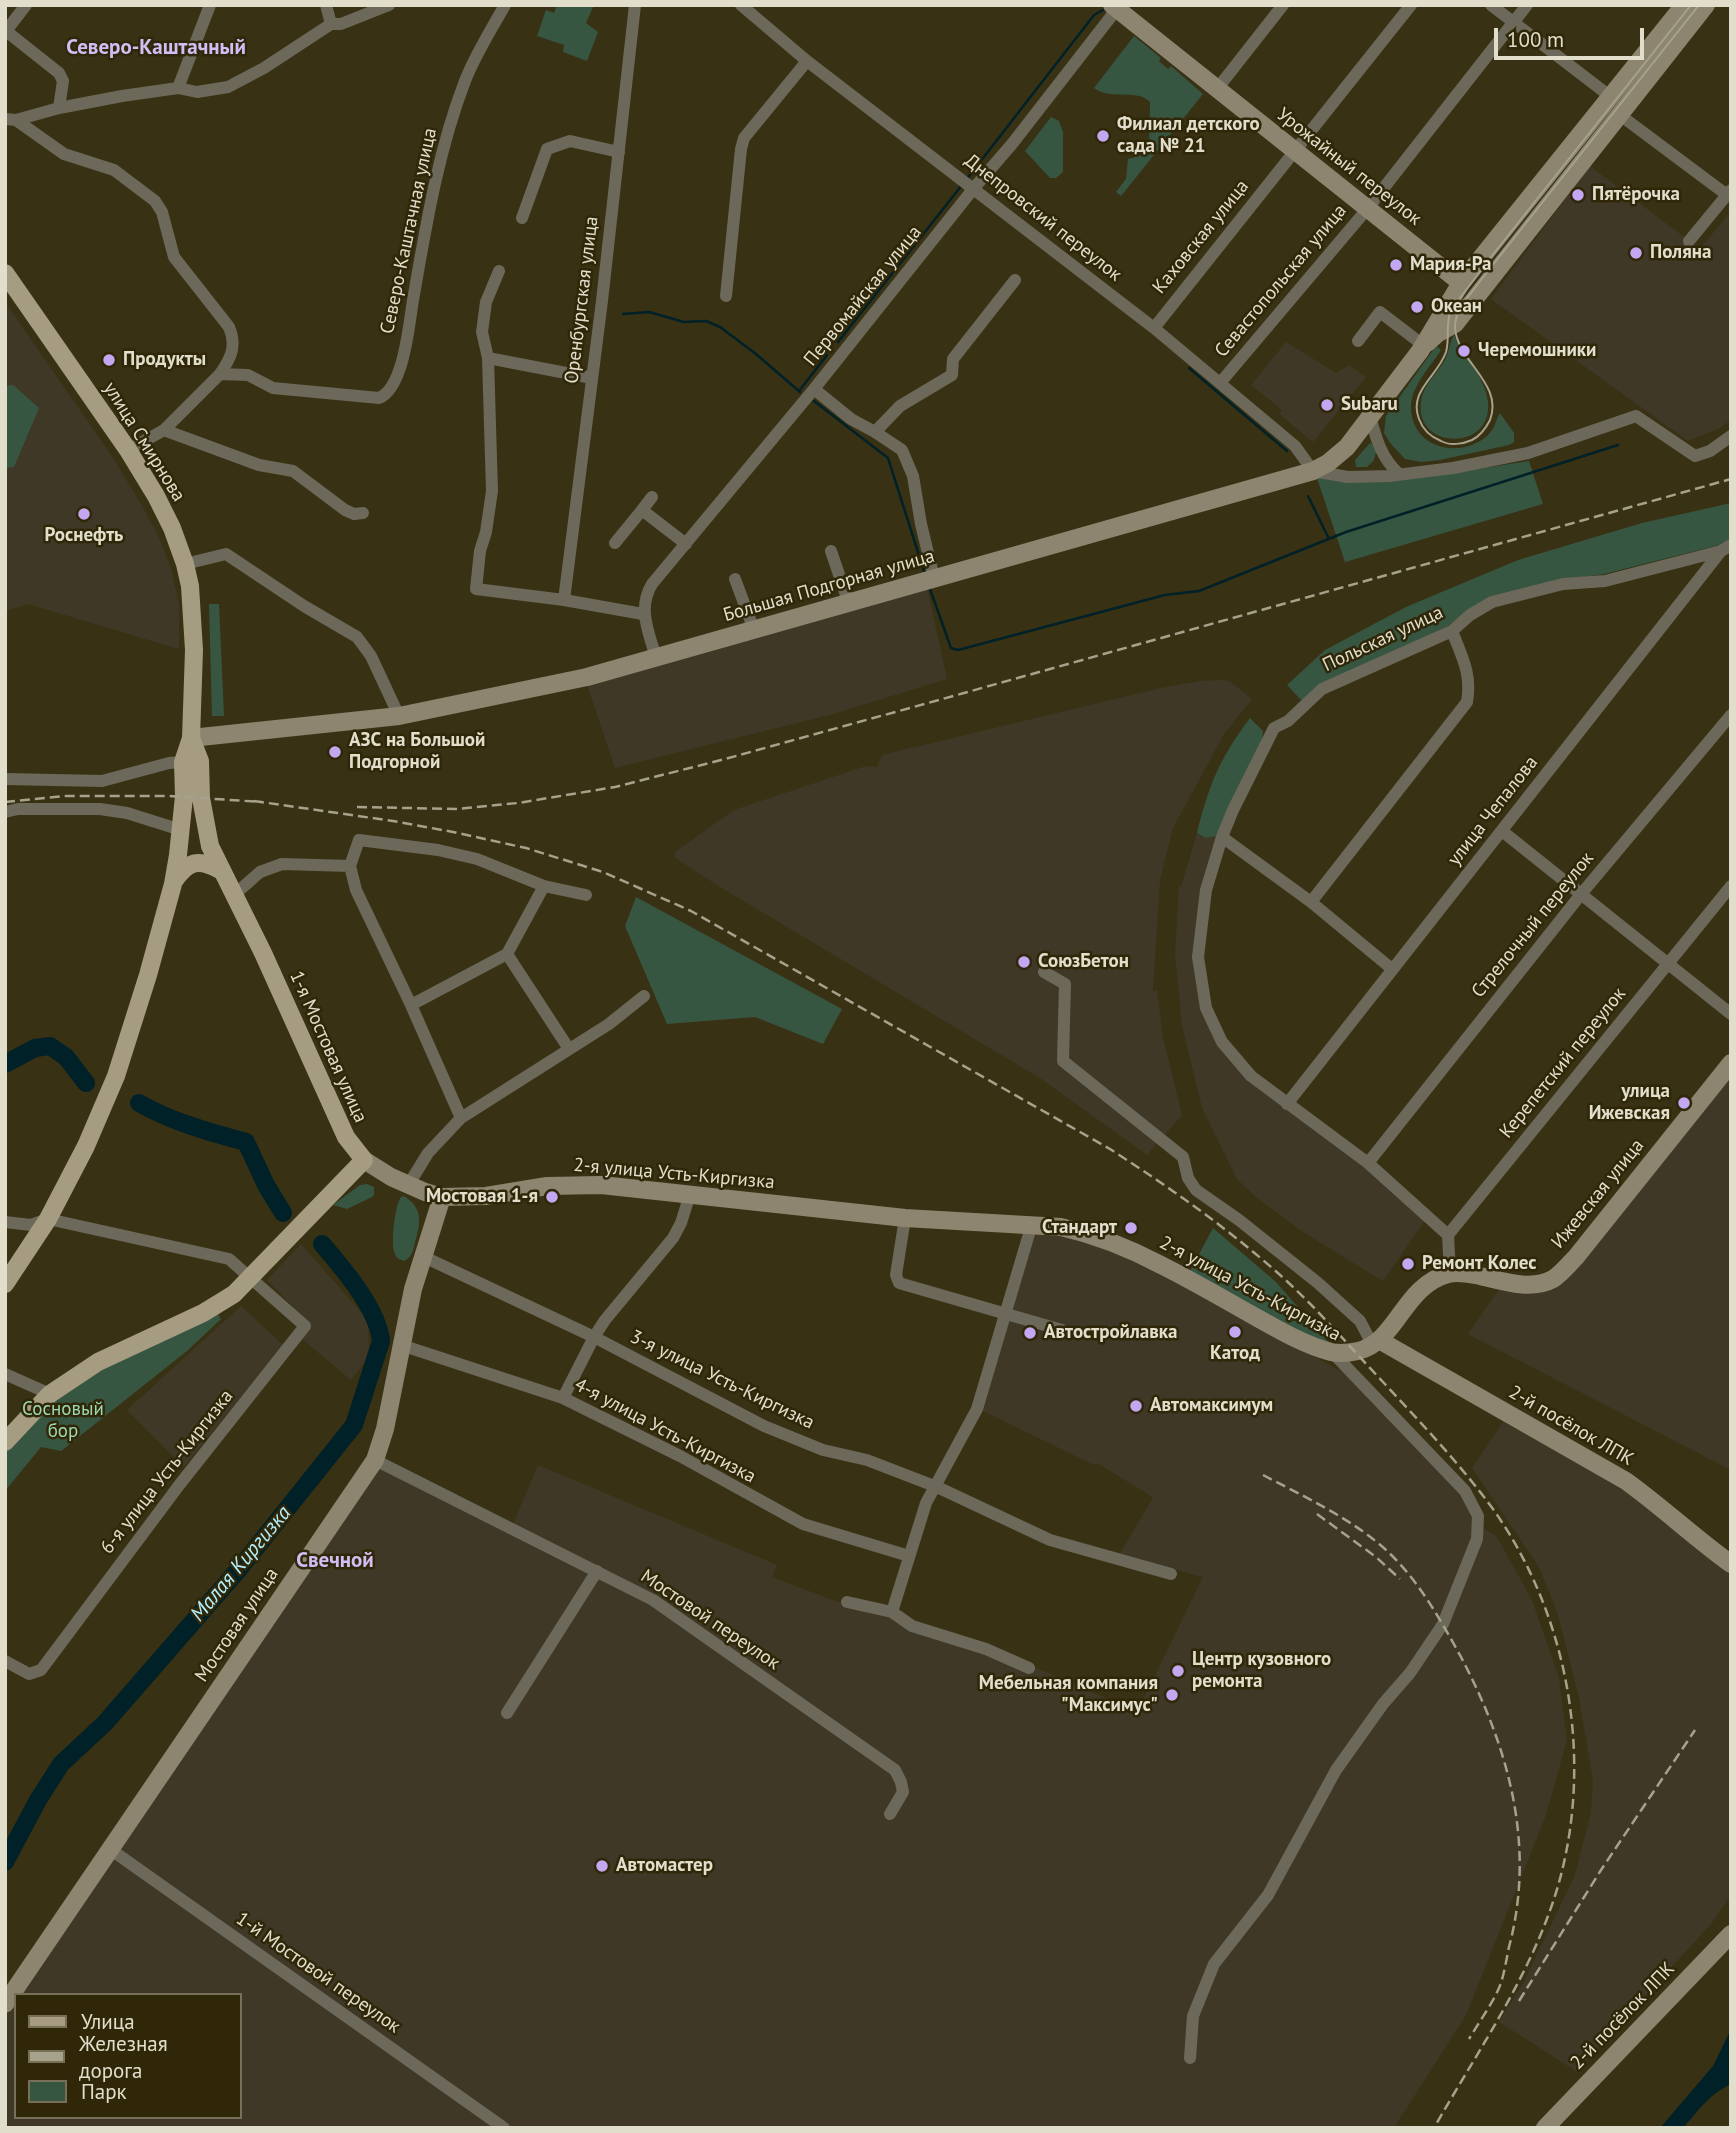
<!DOCTYPE html>
<html>
<head>
<meta charset="utf-8">
<style>
	body { margin:0 }
	#map { position:relative; width:1736px; height:2133px; overflow:hidden; background:#393113; font-family:"PT Sans",sans-serif }
	canvas { display:block }
	.frame { position:absolute; inset:0; border:7px solid #e2decc; pointer-events:none }
	.legend { position:absolute; left:14px; top:1993px; width:228px; height:126px; box-sizing:border-box; background:#2f2708; border:2px solid #777056; margin:0; padding:9px 12px; list-style:none; font-size:21px; color:#e2decc }
	.legend li { display:flex; align-items:center; gap:14px; height:35px }
	.legend b { width:35px; border:2px solid #777056 }
	.scale { position:absolute; left:1494px; top:28px; width:150px; height:32px; box-sizing:border-box; border:4px solid #e2decc; border-top:0; padding-left:9px; font-size:21px; line-height:24px; white-space:nowrap; color:#e2decc; -webkit-text-stroke:5px #2f2708; paint-order:stroke }
</style>
</head>
<body>
<div id="map">
<canvas width="1736" height="2133"></canvas>
<div class="frame"></div>
<ul class="legend">
<li><b style="height:9px;background:#a69c81"></b>Улица</li>
<li><b style="height:9px;background:#a7a28c"></b>Железная дорога</li>
<li><b style="height:19px;background:#375642"></b>Парк</li>
</ul>
<div class="scale">100 m</div>
</div>
<script>
const ctx = document.querySelector('canvas').getContext('2d');
ctx.lineJoin = 'round';
function fill(path, color) {
  ctx.fillStyle = color;
  ctx.fill(path, 'evenodd');
}
function strokePath(path, color, width, dash) {
  ctx.strokeStyle = color;
  ctx.lineWidth = width;
  ctx.lineCap = dash ? 'butt' : 'round';
  ctx.setLineDash(dash || []);
  ctx.stroke(path);
}
function label(font, color, halo, rows, align = 'center') {
  ctx.font = font + ' "PT Sans",sans-serif';
  ctx.lineWidth = 5;
  ctx.setLineDash([]);
  ctx.textBaseline = 'middle';
  ctx.strokeStyle = halo;
  ctx.fillStyle = color;
  for (const [text, x, y, turn = 0] of rows) {
    ctx.save();
    ctx.translate(x, y);
    ctx.rotate((+turn || 0) * Math.PI / 180);
    ctx.textAlign = isNaN(turn) ? turn : align;
    if (halo) ctx.strokeText(text, 0, 0);
    ctx.fillText(text, 0, 0);
    ctx.restore();
  }
}
const industrial = new Path2D(`
	M1590,166L1700,249L1731,211V420L1720,428L1688,441L1491,299Z
	M5,302L113,458L141,504L158,535L171,568L179,604V649L28,604L5,611Z
	M1286,342L1336,373L1349,365L1366,377L1313,442L1279,414L1282,410L1251,385Z
	M927,587L947,679L833,714L615,768L586,682Z
	M1221,680L1229,681L1252,699L1224,734L1173,828L1160,880L1153,991H1157L1163,1037L1182,1115L1147,1155L1040,1078L720,887L674,857L675,852L734,810L866,766L877,767L882,755L1161,688L1200,681Z
	M1197,833L1206,838L1217,836L1193,957L1219,1046L1426,1219L1383,1281L1303,1232L1257,1198L1237,1179L1202,1108L1182,1026L1175,954L1179,886L1181,887Z
	M1731,1072V1470L1468,1334L1500,1288L1537,1289Z
	M1037,1230L1063,1231L1171,1274L1347,1375L1463,1497L1473,1521L1497,1537L1532,1600L1559,1678L1567,1740L1546,1815L1466,2015L1394,2128H5V2018L16,2002V2117H240V1995H21L377,1466L654,1595L513,1524L538,1465L777,1565L772,1577L846,1605L891,1615L1032,1666L1137,1712L1203,1577L1119,1555L1153,1498L1148,1494L1097,1463L1094,1465L981,1410Z
	M301,1244L368,1320L369,1357L351,1380L302,1339L311,1326L267,1280Z
	M241,1306L283,1345L184,1467L127,1410Z
	M1503,1422L1624,1486L1731,1573V1895L1711,1924L1576,2071L1499,2022L1523,1983L1575,1875L1591,1812L1593,1781L1579,1698L1558,1615L1539,1567L1472,1468Z`);
const green = new Path2D(`
	M557,5H594L586,23L598,32L587,61L563,52L564,45L537,36L546,10L554,13Z
	M1134,36L1161,58L1159,61L1168,69L1171,66L1203,94L1121,196L1116,192L1126,179L1128,159L1143,155L1149,149L1150,102C1137,88 1111,101 1094,88Z
	M1051,117L1059,121L1063,132V172L1056,178H1050L1025,151Z
	M1454,335C1464,356 1486,379 1488,402C1493,452 1414,450 1421,402C1423,385 1437,374 1445,360C1449,352 1450,341 1454,335Z
	M1436,346L1441,350C1431,366 1411,386 1411,407C1411,448 1459,460 1487,436C1495,429 1495,421 1500,413L1514,433V442L1509,445L1440,460L1421,462L1405,459L1391,444L1384,433L1386,416Z
	M13,385L39,408L14,467L5,468V386Z
	M1370,443L1372,444L1376,452L1374,460L1367,467H1356L1355,460Z
	M1529,461L1543,504L1345,562L1317,478L1452,473Z
	M1731,503V538L1719,545L1604,574L1561,580L1467,611L1448,626L1302,701L1287,685L1325,650L1406,607L1518,560L1642,523Z
	M209,604H219L224,716H212Z
	M1250,718L1263,731L1262,741L1217,836L1206,838L1197,833C1209,784 1220,758 1250,718Z
	M636,897L842,1009L823,1044L755,1017L667,1024L625,926Z
	M367,1184L374,1187V1195L372,1197L347,1209L333,1205L360,1185Z
	M404,1196C423,1208 421,1223 415,1242C413,1251 412,1257 404,1261C399,1259 397,1259 395,1254C390,1246 395,1204 401,1197Z
	M1213,1228L1276,1282L1331,1345L1291,1330L1189,1273Z
	M216,1311L221,1319L187,1351L61,1451L41,1447L5,1491V1451L35,1416L100,1366Z`);
const water = new Path2D(`
	M1731,2029V2084C1707,2096 1700,2109 1683,2128H1660L1713,2066Z`);
const stream = new Path2D(`
	M966,180L1094,15L1103,10
	M623,314L649,312L684,322L706,321L720,327L756,354L800,392
	M838,342L962,185
	M1189,368L1287,451
	M799,391L827,355
	M814,401L888,458L924,571
	M1308,496L1329,539
	M930,589L951,648L958,650L1165,595L1199,591L1346,532L1618,445`);
const river = new Path2D(`
	M5,1064L35,1048L50,1046L66,1057L86,1083
	M139,1103C172,1122 209,1132 246,1142L266,1185L283,1213
	M5,1862L38,1800L61,1764L105,1723L239,1569L354,1425L381,1341C378,1309 342,1267 322,1244`);
const street = new Path2D(`
	M26,5L6,31L59,73L63,81L59,108
	M326,5L331,24
	M741,5L807,61L1154,328L1295,446L1313,471L1348,477L1389,476L1453,468L1528,453L1636,416L1695,456L1710,451L1731,436
	M1491,5L1611,97
	M178,88L210,5
	M1217,89L1283,5
	M1620,115L1727,195
	M5,119L16,120L59,108L122,96L178,88L197,92L228,87L264,68L331,24H341L389,5
	M16,120L64,154L114,170L155,201L162,212L174,257L229,327C237,346 231,358 220,374
	M522,218L547,149L570,141L619,152
	M1689,241L1731,190
	M499,271L486,302L482,332L488,358L492,491L486,532L480,551L476,589L564,600L643,614
	M726,296L741,149L744,138L807,61
	M1154,328L1411,5
	M1358,341L1380,312L1423,345
	M488,358L592,378
	M1220,383L1368,208L1527,5
	M814,389L851,419L875,432L902,450L913,476L921,524L934,578
	M1370,416C1376,438 1381,458 1399,474
	M164,430L259,465L293,471L345,510L354,514L363,513
	M875,432L900,406L952,375L953,359L1015,280
	M128,450L164,430L220,374L248,375L273,388L379,398C404,388 409,324 413,300C426,226 438,151 465,81C475,55 491,30 505,5
	M642,510L652,497
	M615,543L642,510L686,544
	M831,551L848,601
	M185,564L226,554L304,606L357,637L371,656L399,716
	M735,579L754,630
	M564,600L602,301L635,5
	M656,658C649,632 637,609 652,584L814,389L974,188L1012,144L1120,5
	M5,779L102,781L169,763L183,762
	M5,812L18,809H100L127,813L181,830
	M1502,831L1731,1014
	M1222,837L1311,902L1392,969
	M234,895L260,872L282,864L350,866
	M1311,902L1467,702C1472,674 1462,657 1452,631
	M507,954L544,886
	M1044,972L1065,984L1063,1061L1183,1157L1188,1178L1196,1190L1239,1220L1318,1283L1360,1321L1372,1344
	M411,1005L507,954L569,1049
	M1287,1104L1721,551L1731,545
	M461,1118L411,1005L356,890L350,866L359,840L438,850L477,859L544,886L586,895
	M1368,1163L1582,893L1731,715
	M409,1184L428,1153L461,1118L609,1024L644,996
	M905,1218L896,1275L899,1283L1062,1330
	M5,1222L31,1225L48,1219L229,1259L305,1326L180,1484L41,1670L29,1674L5,1661
	M1448,1235L1368,1163L1251,1076L1222,1042L1206,1008L1198,957L1206,890L1222,837L1233,810L1274,728L1288,721L1322,689L1452,631L1470,615L1492,602L1563,584L1605,581L1721,551
	M422,1256L594,1337L764,1426L823,1450L867,1460L937,1487L1050,1540L1171,1574
	M1450,1273L1448,1235L1731,886
	M401,1345L563,1398L680,1456L803,1524L909,1556
	M5,1374L50,1394
	M563,1398L594,1337L605,1320L673,1238L681,1223L690,1194
	M375,1460L653,1600L895,1770L901,1782L903,1792L890,1814
	M847,1602L892,1612L912,1626L986,1649L1029,1668
	M892,1612L926,1503L977,1409L1032,1224
	M507,1713L597,1571
	M110,1849L504,2128
	M1190,2058L1193,2016L1214,1964L1268,1895L1336,1770L1383,1704L1410,1673L1443,1624L1477,1539L1478,1516L1465,1491L1332,1352`);
const secondary = new Path2D(`
	M1112,5L1461,283
	M1427,343L1437,334L1455,324L1706,5
	M191,738L399,716L587,677L1313,471L1328,463L1347,447L1420,351L1461,283L1684,5
	M364,1160L391,1177L425,1192L442,1197L486,1196L547,1186L601,1185L905,1218L1061,1227C1096,1235 1129,1248 1161,1265C1189,1279 1217,1295 1245,1311C1272,1326 1301,1344 1331,1352C1340,1354 1349,1353 1358,1351C1397,1342 1403,1286 1448,1274C1459,1271 1469,1274 1480,1276C1502,1281 1531,1291 1553,1279C1561,1274 1569,1264 1576,1257L1731,1063
	M1379,1340L1626,1481C1662,1507 1695,1538 1731,1564
	M5,2004L375,1460L385,1429L413,1289L442,1197
	M1545,2128L1731,1934`);
const primary = new Path2D(`
	M5,273L128,450L156,496L172,528L185,564L190,586L194,650L191,738L183,762L184,796L178,855L173,884L148,975L116,1076L86,1146L48,1219L5,1284
	M174,881C188,861 198,858 220,870
	M5,1442L50,1394L98,1362L203,1313L234,1294L364,1160L346,1137L263,953L210,846L201,798L200,761L191,738`);
const tram = new Path2D(`
	M1691,5L1491,257L1451,310C1445,324 1450,338 1446,352C1438,376 1408,391 1419,419C1423,430 1431,437 1441,441C1450,446 1463,444 1472,440C1480,436 1486,428 1490,420C1504,384 1457,361 1455,328C1454,311 1470,295 1480,281L1699,5`);
const rail = new Path2D(`
	M254,801L393,821L453,832L526,848L603,872L691,911L1110,1149C1169,1187 1226,1227 1279,1274C1316,1307 1349,1346 1383,1382C1421,1423 1460,1464 1493,1509C1566,1612 1592,1749 1562,1871C1539,1964 1481,2045 1434,2128
	M5,802L66,796H169L262,802
	M357,807L457,809L518,803L615,787L725,759L964,693L1731,479
	M1263,1475C1305,1497 1350,1518 1385,1549C1418,1579 1440,1619 1461,1657C1509,1748 1536,1846 1509,1947C1506,1961 1504,1976 1499,1988C1491,2006 1479,2022 1469,2039
	M1317,1514L1376,1557L1400,1579
	M1519,2001L1601,1870L1695,1730`);
const markers = [
	[1103,136,7,"#c4a7f1"],
	[1578,195,7,"#c4a7f1"],
	[1636,253,7,"#c4a7f1"],
	[1396,265,7,"#c4a7f1"],
	[1417,307,7,"#c4a7f1"],
	[1464,351,7,"#c4a7f1"],
	[109,360,7,"#c4a7f1"],
	[1327,405,7,"#c4a7f1"],
	[84,514,7,"#c4a7f1"],
	[335,752,7,"#c4a7f1"],
	[1024,962,7,"#c4a7f1"],
	[1684,1103,7,"#c4a7f1"],
	[552,1197,7,"#c4a7f1"],
	[1131,1228,7,"#c4a7f1"],
	[1408,1264,7,"#c4a7f1"],
	[1235,1332,7,"#c4a7f1"],
	[1030,1333,7,"#c4a7f1"],
	[1136,1406,7,"#c4a7f1"],
	[1178,1671,7,"#c4a7f1"],
	[1172,1695,7,"#c4a7f1"],
	[602,1866,7,"#c4a7f1"]
];
const poiNames = [
	["Филиал детского",1117,125],
	["сада № 21",1117,147],
	["Пятёрочка",1592,195],
	["Поляна",1650,253],
	["Мария-Ра",1410,265],
	["Океан",1431,307],
	["Черемошники",1478,351],
	["Продукты",123,360],
	["Subaru",1341,405],
	["Роснефть",84,536,"center"],
	["АЗС на Большой",349,741],
	["Подгорной",349,763],
	["СоюзБетон",1038,962],
	["улица",1670,1092,"right"],
	["Ижевская",1670,1114,"right"],
	["Мостовая 1-я",538,1197,"right"],
	["Стандарт",1117,1228,"right"],
	["Ремонт Колес",1422,1264],
	["Автостройлавка",1044,1333],
	["Катод",1235,1354,"center"],
	["Автомаксимум",1150,1406],
	["Центр кузовного",1192,1660],
	["ремонта",1192,1682],
	["Мебельная компания",1158,1684,"right"],
	["\"Максимус\"",1158,1706,"right"],
	["Автомастер",616,1866]
];
const streetNames = [
	["Урожайный переулок",1349,167,38],
	["Днепровский переулок",1043,218,38],
	["Северо-Каштачная улица",409,231,-78],
	["Каховская улица",1201,237,-51],
	["Севастопольская улица",1281,281,-50],
	["Первомайская улица",863,296,-51],
	["Оренбургская улица",582,300,-83],
	["улица Смирнова",144,442,58],
	["Большая Подгорная улица",829,586,-16],
	["Польская улица",1383,639,-25],
	["улица Чепалова",1493,811,-52],
	["Стрелочный переулок",1533,925,-51],
	["1-я Мостовая улица",328,1047,66],
	["Керепетский переулок",1563,1063,-51],
	["2-я улица Усть-Киргизка",674,1174,5],
	["Ижевская улица",1598,1194,-51],
	["2-я улица Усть-Киргизка",1250,1289,28],
	["3-я улица Усть-Киргизка",722,1380,26],
	["2-й посёлок ЛПК",1571,1426,30],
	["4-я улица Усть-Киргизка",665,1431,28],
	["6-я улица Усть-Киргизка",167,1472,-52],
	["Мостовой переулок",710,1620,34],
	["Мостовая улица",237,1625,-56],
	["1-й Мостовой переулок",318,1973,35],
	["2-й посёлок ЛПК",1623,2016,-46]
];
const parkNames = [
	["Сосновый",63,1410],
	["бор",63,1432]
];
const neighbourhoodNames = [
	["Северо-Каштачный",156,48],
	["Свечной",335,1561]
];
const waterNames = [
	["Малая Киргизка",241,1564,-50]
];
fill(industrial, '#403827');
fill(green, '#375642');
fill(water, '#002128');
strokePath(stream, '#002128', 2.5);
strokePath(river, '#002128', 18);
strokePath(street, '#6c685a', 12);
strokePath(secondary, '#8d8570', 18);
strokePath(primary, '#a69c81', 18);
strokePath(tram, '#a7a28c', 2);
strokePath(rail, '#a7a28c', 2.5, [10, 5]);
for (const [x, y, r, color] of markers) {
  const dot = new Path2D();
  dot.arc(x, y, r, 0, 2 * Math.PI);
  ctx.fillStyle = color;
  ctx.fill(dot);
  strokePath(dot, '#2f2708', 2.5);
}
label('bold 19px', '#e2decc', '#2f2708', poiNames, 'left');
label('19px', '#e2decc', '#2f2708', streetNames);
label('19px', '#9cd8b2', '#2f2708', parkNames);
label('bold 21px', '#d3bdf5', '#2f2708', neighbourhoodNames);
label('italic 21px', '#b2f0ff', '#2f2708', waterNames);
</script>
</body>
</html>
